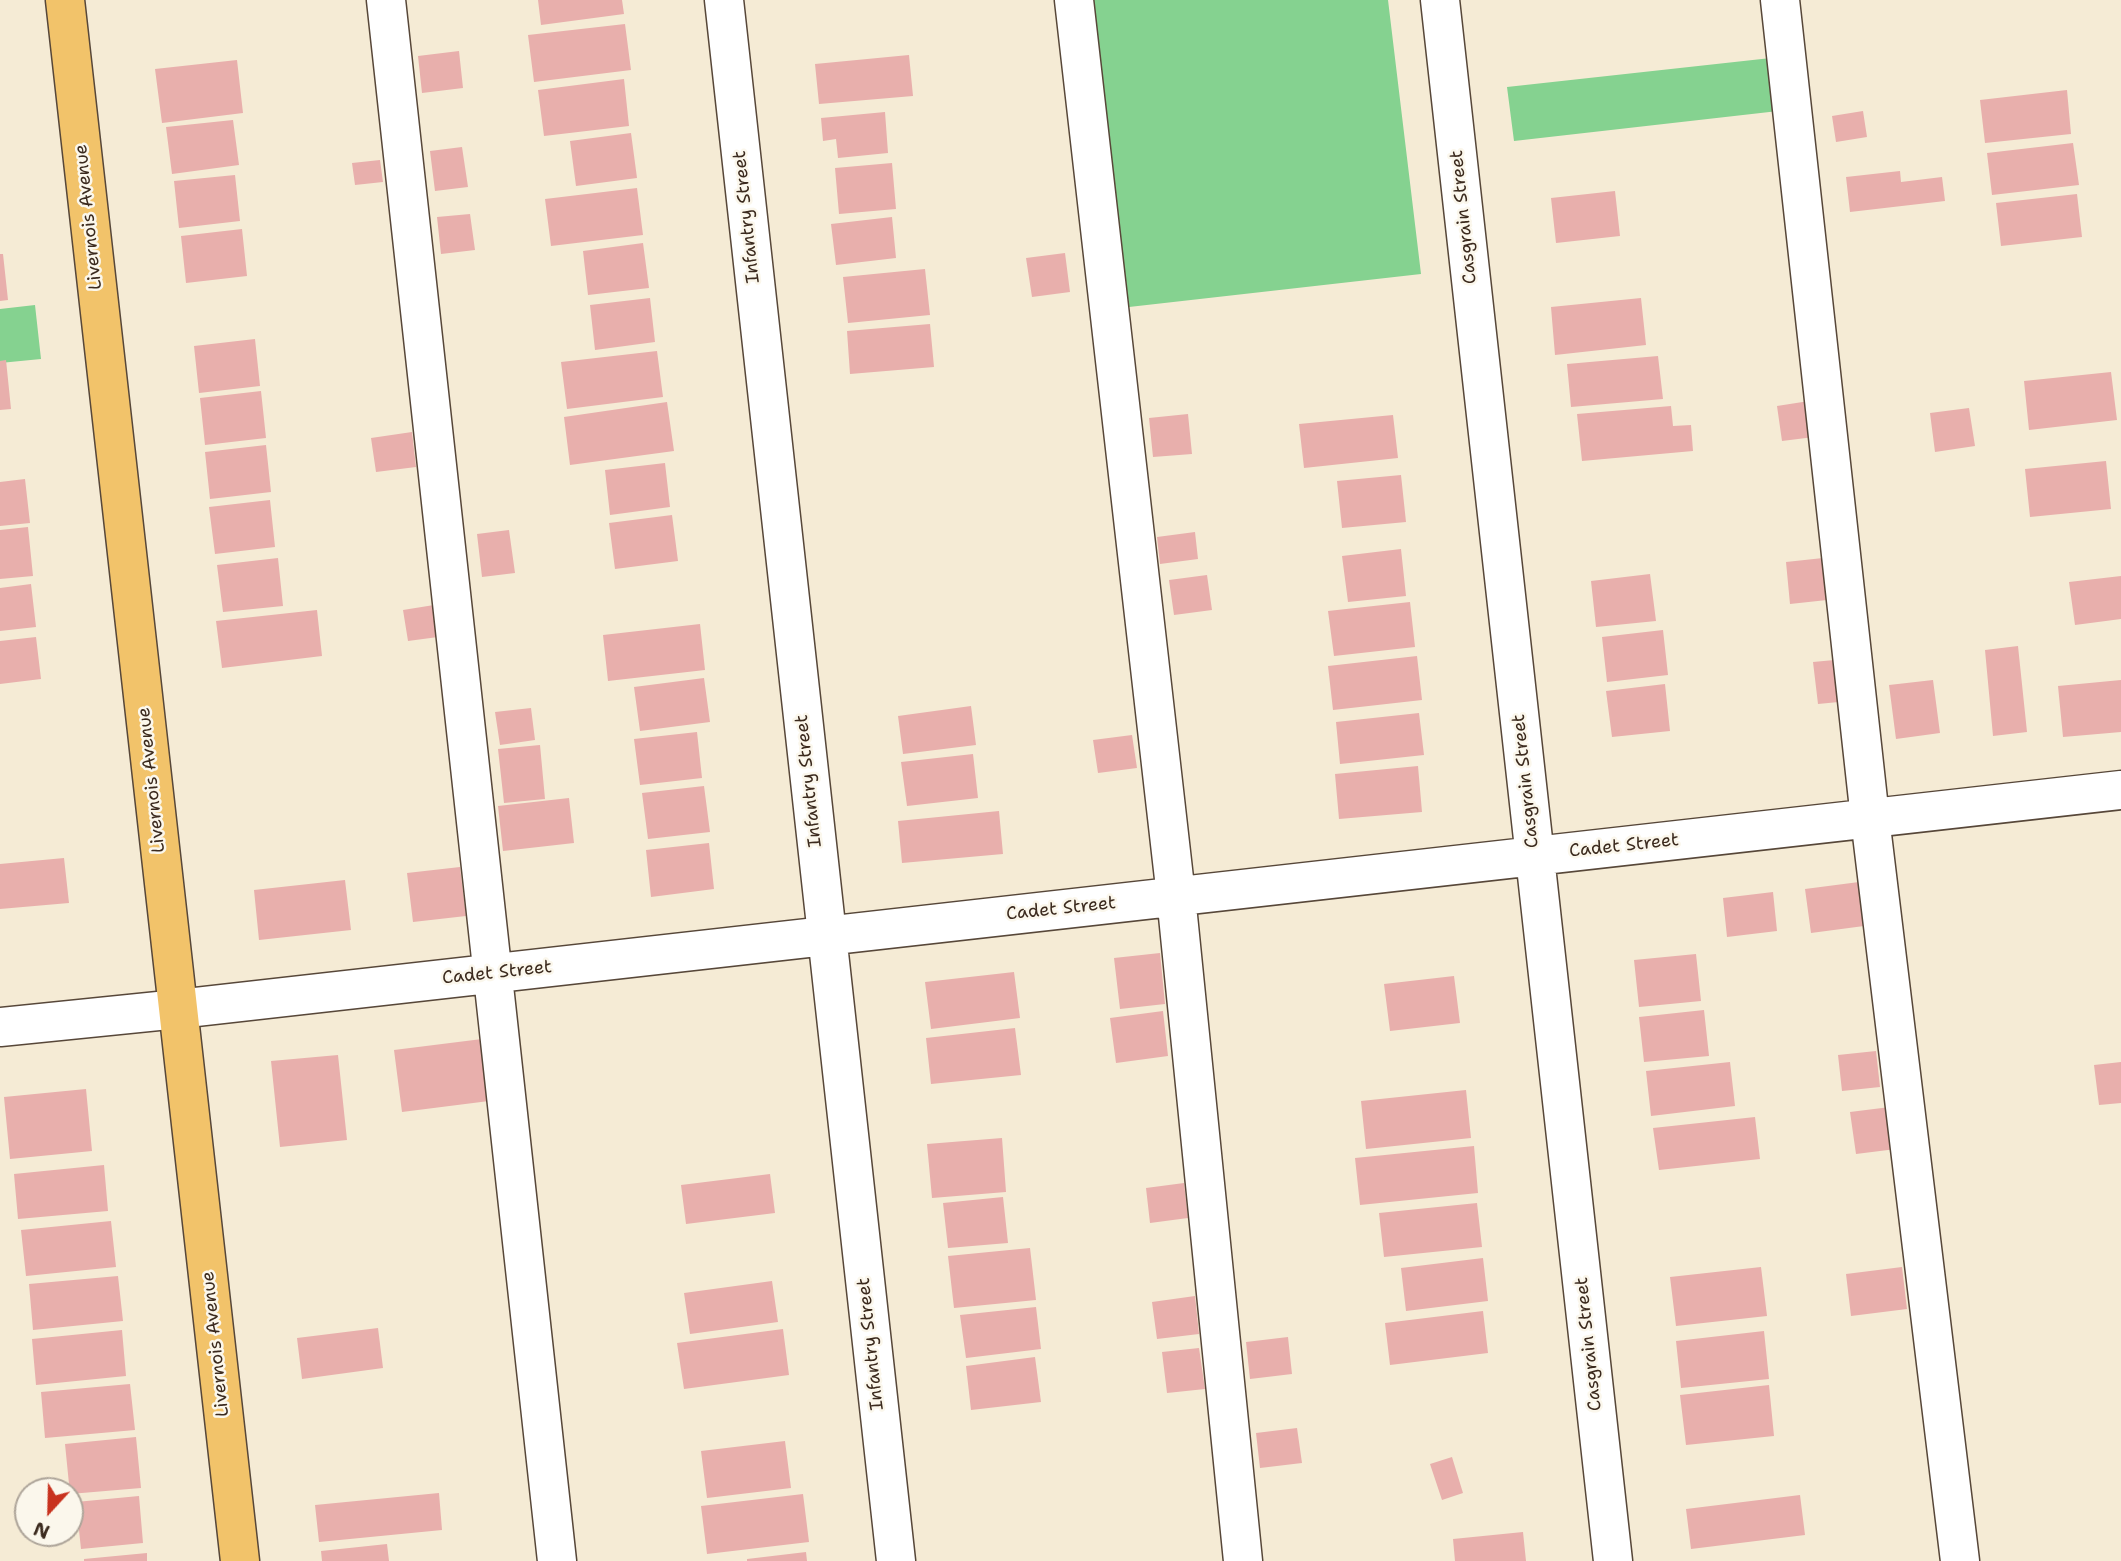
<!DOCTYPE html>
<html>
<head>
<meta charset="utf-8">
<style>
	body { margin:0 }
	#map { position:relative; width:2121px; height:1561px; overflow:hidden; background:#f5ebd5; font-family:"Shantell Sans",sans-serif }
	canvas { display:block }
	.north { position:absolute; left:14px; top:1477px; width:70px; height:70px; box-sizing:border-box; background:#fbf7ec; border:2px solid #aea59a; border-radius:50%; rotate:202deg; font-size:19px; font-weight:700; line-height:28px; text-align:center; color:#3b2a1e }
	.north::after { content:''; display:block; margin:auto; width:24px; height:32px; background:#c8321e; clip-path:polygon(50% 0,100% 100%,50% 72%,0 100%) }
</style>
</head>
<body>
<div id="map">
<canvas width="2121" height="1561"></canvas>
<div class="north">N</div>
</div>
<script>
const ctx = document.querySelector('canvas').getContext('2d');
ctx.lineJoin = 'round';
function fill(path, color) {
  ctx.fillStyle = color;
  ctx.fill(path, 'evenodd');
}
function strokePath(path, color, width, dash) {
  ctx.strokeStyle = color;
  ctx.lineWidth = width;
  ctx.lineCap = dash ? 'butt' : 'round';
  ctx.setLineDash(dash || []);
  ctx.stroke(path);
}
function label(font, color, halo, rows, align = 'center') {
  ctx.font = font + ' "Shantell Sans",sans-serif';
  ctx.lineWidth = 5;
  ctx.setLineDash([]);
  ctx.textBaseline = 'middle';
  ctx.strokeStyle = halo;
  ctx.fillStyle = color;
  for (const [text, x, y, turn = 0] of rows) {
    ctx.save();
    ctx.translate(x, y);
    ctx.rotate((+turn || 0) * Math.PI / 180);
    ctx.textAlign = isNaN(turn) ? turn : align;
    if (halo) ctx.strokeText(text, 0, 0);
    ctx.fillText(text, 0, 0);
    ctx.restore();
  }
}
const green = new Path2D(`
	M1092,0H1388L1421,274L1129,307Z
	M1780,57L1787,110L1514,141L1507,87Z
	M35,305L41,359L0,363V309Z`);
const building = new Path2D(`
	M538,0H622L624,14L541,25Z
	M625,24L631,70L534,82L528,35Z
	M459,51L463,88L422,93L418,56Z
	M909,55L913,96L819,104L815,64Z
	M237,60L243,113L162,123L155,69Z
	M624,79L629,126L544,136L538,90Z
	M2067,90L2071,134L1985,143L1980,100Z
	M1863,111L1867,137L1836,142L1832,116Z
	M885,112L888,153L838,158L836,139L823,141L821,118Z
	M233,120L239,165L172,174L166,127Z
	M631,133L637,178L576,186L570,141Z
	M2073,143L2079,185L1992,195L1987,153Z
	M462,147L468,187L435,191L430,151Z
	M380,160L383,182L355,185L352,163Z
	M892,163L896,209L839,214L835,168Z
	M1900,171L1901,182L1942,177L1945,201L1850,212L1846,177Z
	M235,175L240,221L179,228L174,181Z
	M637,188L643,235L551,246L545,199Z
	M1615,191L1620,236L1556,243L1551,198Z
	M2077,194L2082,237L2001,246L1996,203Z
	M470,214L475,250L441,254L437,217Z
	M892,217L896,258L836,265L831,224Z
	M242,229L247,276L186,283L181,236Z
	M643,243L649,288L588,295L583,251Z
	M1065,253L1070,292L1032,297L1026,258Z
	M0,254H3L8,300L0,301Z
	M925,269L930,315L848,323L843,277Z
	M650,298L655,342L595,350L590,305Z
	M1641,298L1646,345L1555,355L1551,307Z
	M930,324L934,367L850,374L847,331Z
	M255,339L260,386L199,393L194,346Z
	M657,351L663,397L567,409L561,362Z
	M1658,356L1663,399L1571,407L1567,364Z
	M6,360L11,409L0,410V361Z
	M2111,372L2117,420L2029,430L2024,381Z
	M261,391L266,438L205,445L200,398Z
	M1809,401L1814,437L1782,441L1777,406Z
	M667,402L674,451L570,465L564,417Z
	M1671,406L1673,426L1691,425L1693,451L1582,461L1577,414Z
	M1969,408L1975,446L1935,452L1930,413Z
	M1188,414L1192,454L1153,457L1149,418Z
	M1393,415L1398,458L1304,468L1299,424Z
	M412,432L416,467L376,472L371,438Z
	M266,445L271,492L210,499L205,452Z
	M2106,461L2111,509L2030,517L2025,469Z
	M665,463L670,507L610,515L605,470Z
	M1401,475L1406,522L1342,528L1337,481Z
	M25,479L30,523L0,526V482Z
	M270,500L275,547L215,554L209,507Z
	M672,515L678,561L615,569L609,523Z
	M28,527L33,576L0,579V530Z
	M509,530L515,573L482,577L477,534Z
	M1195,532L1198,559L1160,564L1157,537Z
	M1401,549L1406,596L1348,602L1342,556Z
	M278,558L283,606L223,612L217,565Z
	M1823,558L1827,600L1790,604L1786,562Z
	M1650,574L1656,621L1596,627L1591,581Z
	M1207,575L1212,610L1174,615L1169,580Z
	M2121,576V619L2075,625L2069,582Z
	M31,584L36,627L0,631V588Z
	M1410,602L1415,647L1334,656L1328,611Z
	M434,605L438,637L408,641L403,610Z
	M317,610L322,656L222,668L216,621Z
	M700,624L705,670L608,681L603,635Z
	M1663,630L1668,675L1607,682L1602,637Z
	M36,637L41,679L0,684V641Z
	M2018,646L2027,732L1993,736L1985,650Z
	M1417,656L1422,700L1333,710L1328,666Z
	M1845,659L1849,701L1818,704L1813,662Z
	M704,678L710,722L640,731L634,687Z
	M1933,680L1940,733L1896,739L1889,685Z
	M2121,680V732L2063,737L2058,686Z
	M1665,684L1670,731L1612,737L1606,691Z
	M971,706L976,745L903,754L898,716Z
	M531,708L535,740L500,745L495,712Z
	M1419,713L1424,755L1340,764L1336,722Z
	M697,732L702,778L640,785L634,739Z
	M1132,735L1137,768L1098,773L1093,740Z
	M540,745L545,799L504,803L498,749Z
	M973,754L978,798L907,806L901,762Z
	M1418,766L1422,812L1339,819L1335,774Z
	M704,786L710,832L648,839L642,793Z
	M569,798L574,843L503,851L498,806Z
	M999,811L1003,854L902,863L898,821Z
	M709,843L714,889L651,897L646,850Z
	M64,858L69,903L0,909V864Z
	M460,867L466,916L413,922L407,873Z
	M345,880L351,930L259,940L254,890Z
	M1859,882L1864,926L1811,933L1805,889Z
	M1773,892L1777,931L1727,937L1723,898Z
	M1160,953L1165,1004L1120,1009L1114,958Z
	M1696,954L1701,1001L1639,1007L1634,960Z
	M1014,972L1020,1018L931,1029L925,982Z
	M1454,976L1460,1023L1390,1031L1384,984Z
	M1704,1010L1709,1056L1644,1062L1639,1017Z
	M1163,1011L1168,1056L1116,1063L1110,1018Z
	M1015,1028L1021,1075L931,1084L926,1038Z
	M482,1039L489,1101L402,1112L394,1050Z
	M1876,1051L1880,1087L1842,1091L1838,1055Z
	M338,1055L347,1140L280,1147L271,1061Z
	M1730,1062L1735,1106L1651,1116L1646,1071Z
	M2121,1062V1103L2099,1105L2094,1065Z
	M86,1089L92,1151L10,1159L4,1097Z
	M1466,1090L1471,1138L1366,1149L1361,1101Z
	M1890,1107L1896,1149L1856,1154L1850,1112Z
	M1755,1117L1760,1159L1659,1170L1653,1128Z
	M1002,1138L1006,1192L932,1198L927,1144Z
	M1474,1146L1478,1193L1360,1205L1355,1158Z
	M104,1165L108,1211L18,1219L14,1174Z
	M770,1174L775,1213L686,1224L681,1185Z
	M1184,1183L1188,1218L1150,1223L1146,1188Z
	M1003,1197L1008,1243L948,1248L943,1203Z
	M1477,1203L1482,1247L1384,1257L1379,1213Z
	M111,1221L116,1267L26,1276L21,1230Z
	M1030,1248L1036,1300L954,1308L948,1256Z
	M1483,1258L1488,1301L1406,1311L1401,1268Z
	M1761,1267L1767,1316L1676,1326L1670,1277Z
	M1902,1267L1907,1309L1851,1316L1846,1274Z
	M118,1276L123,1321L33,1330L29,1284Z
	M772,1281L778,1322L690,1334L684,1293Z
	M1195,1296L1199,1334L1157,1339L1152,1302Z
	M1036,1307L1041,1349L966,1358L960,1315Z
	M1483,1311L1488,1353L1390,1365L1385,1323Z
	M378,1328L383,1368L302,1379L297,1338Z
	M783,1329L789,1375L684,1389L677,1343Z
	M122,1330L126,1376L36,1385L32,1339Z
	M1764,1331L1769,1379L1681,1388L1676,1341Z
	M1288,1337L1292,1374L1250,1379L1246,1342Z
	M1199,1348L1205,1389L1167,1393L1162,1352Z
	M1035,1357L1041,1402L971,1410L966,1366Z
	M130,1384L135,1430L45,1438L41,1392Z
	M1769,1385L1774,1436L1686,1445L1680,1395Z
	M1297,1428L1302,1463L1260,1468L1256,1433Z
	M136,1437L141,1488L70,1494L65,1444Z
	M785,1441L791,1488L707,1498L701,1451Z
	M1452,1457L1463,1493L1442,1500L1430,1464Z
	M439,1493L442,1530L319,1542L315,1505Z
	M803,1494L809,1542L707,1554L701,1506Z
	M1800,1495L1805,1535L1691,1549L1686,1509Z
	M139,1496L143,1543L81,1549L76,1502Z
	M1523,1532L1526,1561H1455L1453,1539Z
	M387,1544L389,1561H322L321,1551Z
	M806,1552L807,1561H747V1559Z
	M147,1553V1561H84V1559Z`);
const minor = new Path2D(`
	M386,0L557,1561
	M724,0L896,1561
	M1074,0L1176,896L1243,1561
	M1440,0L1613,1561
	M1780,0L1870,818L1960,1561
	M0,1027L178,1009L2121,790`);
const major = new Path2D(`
	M65,0L240,1561`);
const streetNames = [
	["Livernois Avenue",89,217,-96],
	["Infantry Street",747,217,-96],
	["Casgrain Street",1464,217,-96],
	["Livernois Avenue",152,780,-96],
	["Infantry Street",809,781,-96],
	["Casgrain Street",1526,781,-96],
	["Cadet Street",1624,846,-6],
	["Cadet Street",1061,909,-6],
	["Cadet Street",497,973,-6],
	["Livernois Avenue",216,1344,-96],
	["Infantry Street",871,1344,-96],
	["Casgrain Street",1589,1344,-96]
];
fill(green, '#85d290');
fill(building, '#e8afac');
strokePath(minor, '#574739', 41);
strokePath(major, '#574739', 41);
strokePath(minor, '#fff', 38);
strokePath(major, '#f2c36a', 38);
label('18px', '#3b2a1e', '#fbf7ec', streetNames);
</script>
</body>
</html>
